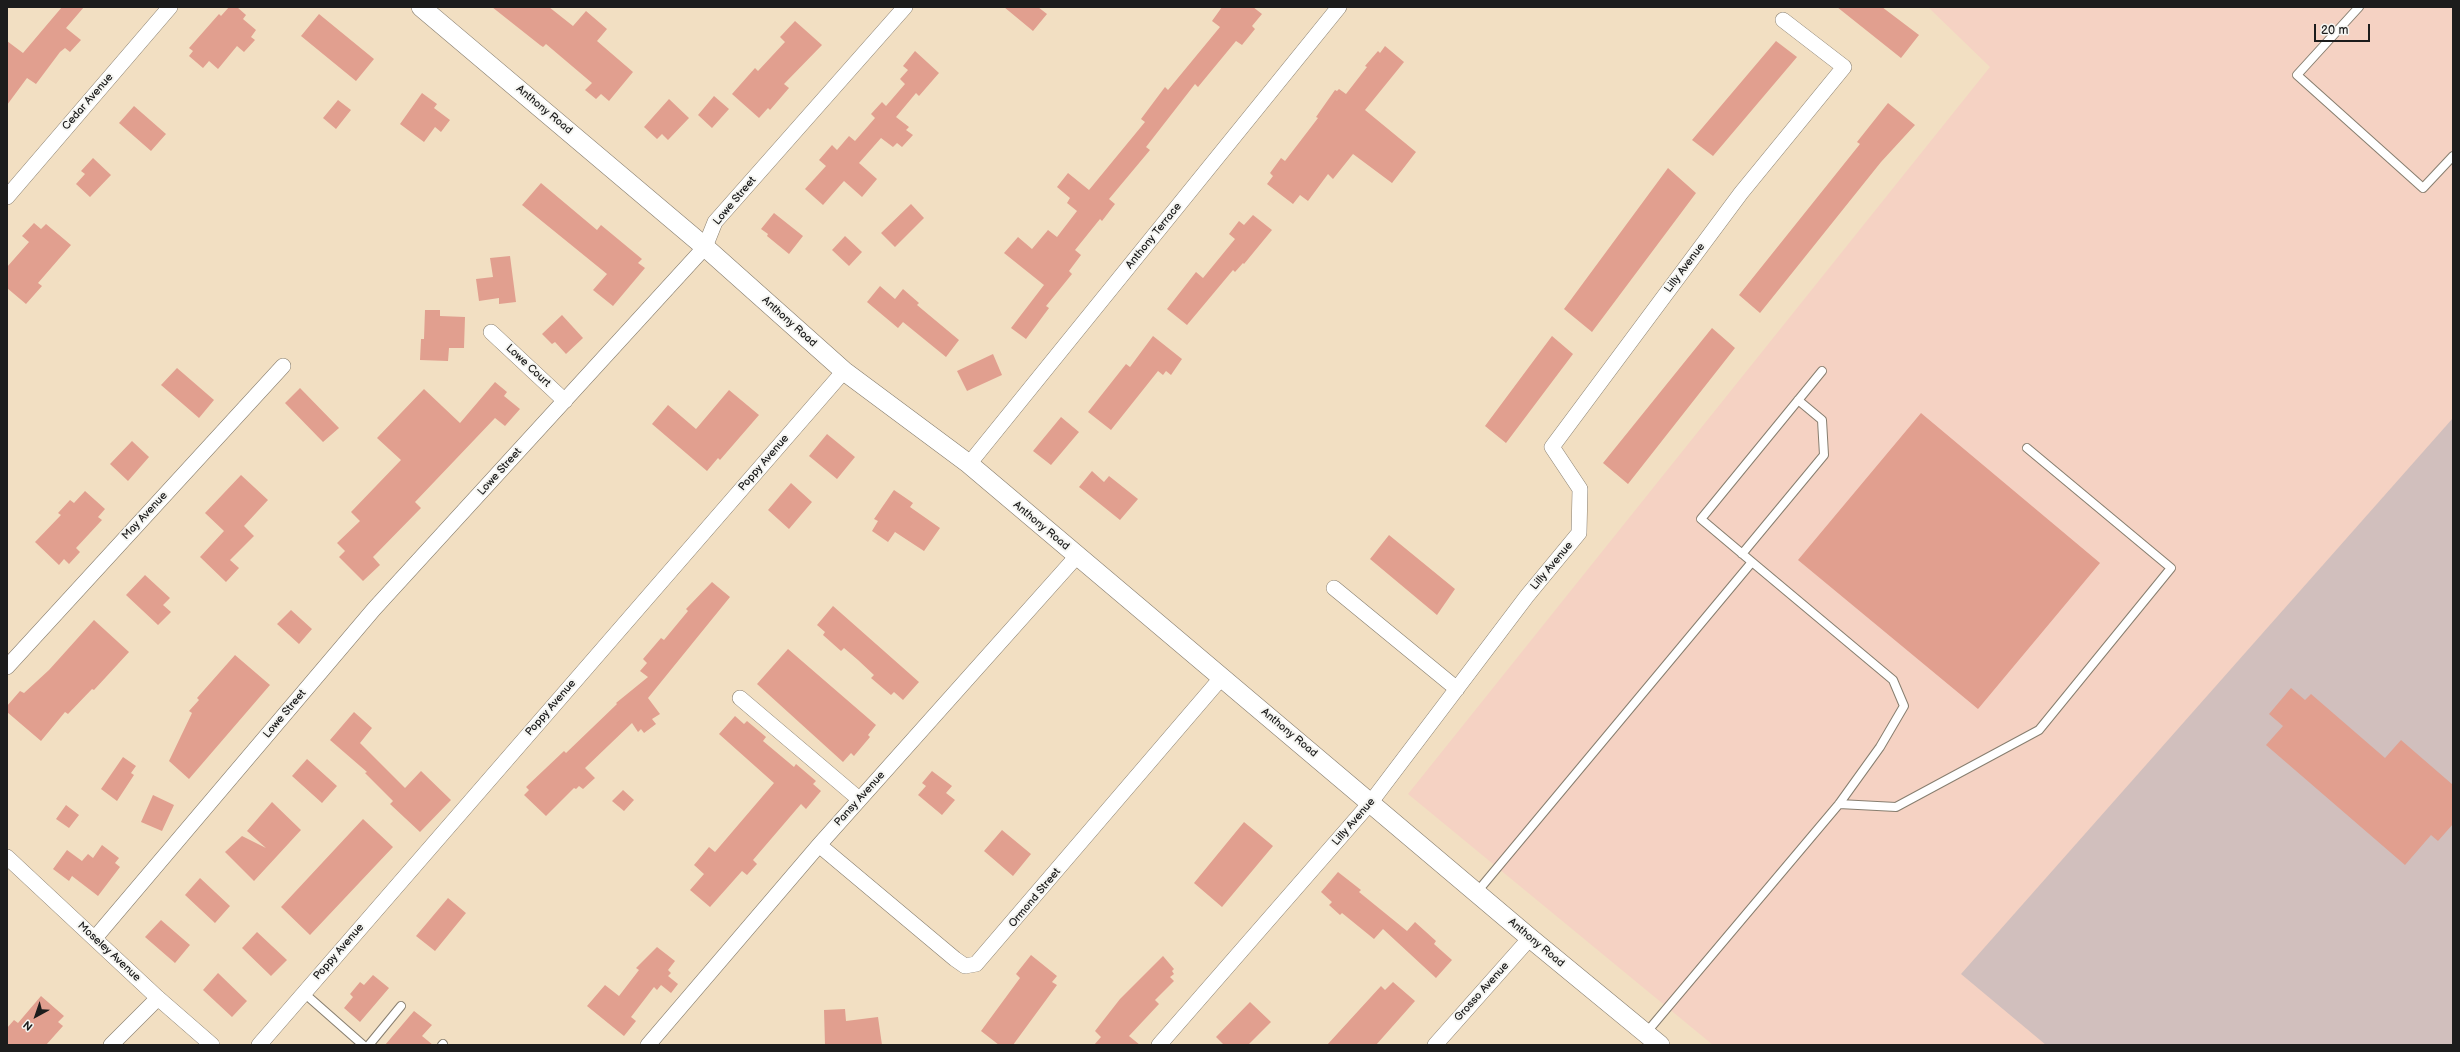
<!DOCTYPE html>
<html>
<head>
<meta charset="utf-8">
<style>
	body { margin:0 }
	#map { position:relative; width:2460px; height:1052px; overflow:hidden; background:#f2dfc2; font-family:"Balsamiq Sans",sans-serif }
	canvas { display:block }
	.frame { position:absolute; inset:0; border:8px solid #1c1c1c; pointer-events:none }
	.north { position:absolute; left:16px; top:996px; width:40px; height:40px; -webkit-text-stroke:3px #f6f6f2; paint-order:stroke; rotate:220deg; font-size:11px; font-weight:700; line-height:16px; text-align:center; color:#1c1c1c }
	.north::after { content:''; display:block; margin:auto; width:14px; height:18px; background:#1c1c1c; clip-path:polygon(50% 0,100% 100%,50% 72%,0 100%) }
	.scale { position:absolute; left:2314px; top:24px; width:56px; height:18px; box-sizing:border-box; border:2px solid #1c1c1c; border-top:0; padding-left:5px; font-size:12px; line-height:14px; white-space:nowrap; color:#1c1c1c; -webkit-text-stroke:3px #f6f6f2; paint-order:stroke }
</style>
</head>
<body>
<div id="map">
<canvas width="2460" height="1052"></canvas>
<div class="frame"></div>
<div class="north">N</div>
<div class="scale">20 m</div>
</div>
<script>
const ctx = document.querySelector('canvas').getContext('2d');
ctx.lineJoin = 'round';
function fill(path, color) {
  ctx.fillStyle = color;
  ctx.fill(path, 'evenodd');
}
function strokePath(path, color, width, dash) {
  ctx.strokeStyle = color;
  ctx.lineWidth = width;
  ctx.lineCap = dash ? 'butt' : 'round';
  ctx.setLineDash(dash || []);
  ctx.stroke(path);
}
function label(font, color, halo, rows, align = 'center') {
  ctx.font = font + ' "Balsamiq Sans",sans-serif';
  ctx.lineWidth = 4;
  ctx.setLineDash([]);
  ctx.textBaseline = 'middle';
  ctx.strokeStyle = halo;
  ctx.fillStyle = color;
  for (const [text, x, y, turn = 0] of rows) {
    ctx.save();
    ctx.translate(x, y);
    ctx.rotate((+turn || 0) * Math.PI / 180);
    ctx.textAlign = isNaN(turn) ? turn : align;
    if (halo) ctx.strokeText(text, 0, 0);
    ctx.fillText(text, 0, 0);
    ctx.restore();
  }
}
const built = new Path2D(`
	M1928,7H2453V1045H1713L1408,794L1990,67Z`);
const industrial = new Path2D(`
	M2453,418V1045H2046L1961,974Z`);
const building = new Path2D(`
	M62,7H84L66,28L81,40L70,52L65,48L60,52L36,84L27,78L7,105V41L23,53Z
	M229,7H237L246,15L243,19L256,30L251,37L255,40L244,52L237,46L218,69L209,61L203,68L189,56L193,51L189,48L219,14L221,16Z
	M492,7H549L573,26L586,11L607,29L597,41L633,72L609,101L601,94L596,99L585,90L592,83L546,44L543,47L540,45Z
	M1004,7H1038L1047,14L1033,31Z
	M1222,7H1253L1262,14L1252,26L1255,29L1242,45L1236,41L1198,87L1195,84L1146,147L1150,150L1109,199L1115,204L1102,221L1100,219L1075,250L1081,255L1069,271L1072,274L1046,306L1049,308L1026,339L1011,328L1044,285L1004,253L1018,237L1032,249L1048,230L1057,237L1077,211L1067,203L1070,198L1057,187L1068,173L1089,190L1145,122L1141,119L1165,87L1168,90L1220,27L1212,21Z
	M1837,7H1882L1919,35L1901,58Z
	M319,14L374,59L356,81L301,36Z
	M795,21L822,45L784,84L789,88L770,110L768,108L759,118L732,94L755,68L758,71L785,42L780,37Z
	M1776,41L1797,57L1713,156L1692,140Z
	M1385,46L1404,62L1365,110L1416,152L1392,183L1353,154L1333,179L1328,174L1308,201L1300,195L1293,204L1267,184L1273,176L1270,173L1281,158L1285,161L1318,118L1316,117L1335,90L1337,91L1339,89L1346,94L1367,67L1365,66L1378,51L1380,53Z
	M915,51L939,73L919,96L916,93L896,117L909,127L906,130L913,135L902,147L897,143L893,147L881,138L859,163L877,179L862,197L844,181L823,205L805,189L826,166L819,160L832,145L837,150L849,136L855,141L875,118L871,114L882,102L886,106L905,84L900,79L908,70L903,66Z
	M422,93L437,104L434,108L450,120L441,132L435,127L424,142L400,124Z
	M714,96L729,109L712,128L698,115Z
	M669,99L689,118L668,140L662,134L657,139L644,127Z
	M338,100L351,110L336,129L323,118Z
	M1888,103L1915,125L1881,162L1760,313L1739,295L1860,144L1857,142Z
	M134,106L166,134L151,151L119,123Z
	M93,158L111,175L90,197L76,184L85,174L81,171Z
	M1668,168L1696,193L1592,332L1564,309Z
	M541,183L597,230L601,225L642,259L638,263L645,268L613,306L593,290L607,274L522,205Z
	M911,204L924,218L895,247L881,233Z
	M774,213L803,236L789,254L767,236L768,234L761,229Z
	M1253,215L1272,230L1244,264L1243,263L1235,272L1233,270L1187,325L1167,309L1196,272L1203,278L1235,239L1229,234L1239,221L1244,225Z
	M34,223L41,229L46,224L71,245L38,283L42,286L26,304L7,288V267L29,242L22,236Z
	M845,236L862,252L849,266L832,250Z
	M510,256L516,302L499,304V298L479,301L476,279L493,277L490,258Z
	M880,286L895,299L903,289L919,303L917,305L959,340L946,357L903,322L898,328L867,302Z
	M425,310H440V316L465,317L464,348H449L448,361L420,360L421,339H424Z
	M562,315L583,338L566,354L555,342L552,344L542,334Z
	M1712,328L1735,348L1628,484L1603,463Z
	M1153,336L1182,359L1171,375L1166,371L1163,375L1158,371L1111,430L1088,412L1126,364L1130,367Z
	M1552,336L1573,354L1506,443L1485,426Z
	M993,354L1002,375L967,391L957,371Z
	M177,368L214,400L199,418L161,385Z
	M495,382L507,392L504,396L520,409L505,426L495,418L415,502L421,508L373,557L380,565L363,581L339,557L345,551L337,543L360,521L351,512L401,460L377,438L424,389L460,423Z
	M300,388L339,428L323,442L285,403Z
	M729,390L759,415L720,460L718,458L707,471L652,424L668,405L696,429Z
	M1921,413L2100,563L1978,709L1798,560Z
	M1061,417L1079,432L1051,465L1033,451Z
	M827,434L855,457L837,479L809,456Z
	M132,441L149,457L128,481L110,464Z
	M1092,471L1104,482L1109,476L1138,499L1120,520L1079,487Z
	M241,475L268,500L244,526L254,536L230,560L239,568L226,582L200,557L224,531L205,513Z
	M791,483L812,502L789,529L768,510Z
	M894,490L913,503L910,507L940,528L924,551L895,532L888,542L872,531L878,521L874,519Z
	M85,491L105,509L98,517L102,520L76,548L80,552L69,564L64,559L59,565L35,542L61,515L58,513L70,500L74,503Z
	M1389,535L1455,589L1437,615L1370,559Z
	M145,575L170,598L163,605L171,612L158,625L126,595Z
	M712,582L730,597L648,698L660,714L652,719L656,724L644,733L641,729L638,732L632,723L585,768L595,778L583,789L579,786L576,789L574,788L546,816L524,795L529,790L526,787L564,751L566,753L617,704L616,703L648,677L640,671L647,663L643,659L661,638L664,640L688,611L686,609Z
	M833,606L919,682L903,700L894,692L891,695L871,678L874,675L858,660L844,648L841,651L823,635L825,632L817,625Z
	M291,610L312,629L299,644L277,624Z
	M94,620L129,652L94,690L92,689L68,714L65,712L41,741L7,712V706L20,691L24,693L49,670Z
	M788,649L876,725L868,735L870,737L854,756L851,753L843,762L757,684Z
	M235,655L270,685L189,779L169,761L192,713L189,711L199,700L197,698Z
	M2291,688L2305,700L2311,694L2385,758L2401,740L2453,785V824L2438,841L2431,835L2405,865L2266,745L2283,726L2269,714Z
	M354,712L372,728L360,743L405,788L421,771L451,800L420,832L390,804L393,801L365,773L367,772L330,740Z
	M735,716L744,724L747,721L766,737L763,741L794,767L796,764L816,781L813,784L821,791L806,809L801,804L753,860L757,864L747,875L742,871L710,907L690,890L704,874L694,865L709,847L715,852L774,783L719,734Z
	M123,757L136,766L131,773L134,775L117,801L101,789Z
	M307,759L337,786L322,803L292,776Z
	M932,771L952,786L946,793L955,800L942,815L918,795L926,786L922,783Z
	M623,790L634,800L624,811L612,801Z
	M153,795L174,805L162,831L141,822Z
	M272,802L301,830L254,881L225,852L242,836L266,848L247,831Z
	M66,805L79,815L69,828L56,819Z
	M363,819L393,847L310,935L281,907Z
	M1244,822L1273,846L1222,907L1194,883Z
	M1002,830L1031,854L1013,876L984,851Z
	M102,845L119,858L115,863L120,867L98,896L72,876L69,881L53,869L67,850L82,861L88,854L93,858Z
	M1338,872L1361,890L1359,892L1407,931L1415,922L1436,941L1434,944L1452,960L1436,978L1383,929L1374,939L1342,913L1340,915L1329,905L1332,902L1321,892Z
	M200,878L230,906L215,923L185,895Z
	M448,898L466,913L435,951L416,936Z
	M161,920L190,945L175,963L145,937Z
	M257,932L287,960L271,976L242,948Z
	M657,947L675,961L668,970L671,973L668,976L678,984L671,993L661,985L657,990L654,987L631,1017L636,1021L624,1036L587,1006L605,985L619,996L639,970L636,968Z
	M1031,955L1057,976L1052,982L1057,985L1013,1045H999L981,1031L1020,978L1016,974Z
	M1163,956L1174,969L1172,971L1174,974L1170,977L1174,981L1155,1000L1159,1004L1129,1036L1140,1045H1094L1101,1037L1095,1031L1120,999Z
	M218,973L247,1001L232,1017L203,990Z
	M373,975L389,988L360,1022L344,1008L353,997L350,994L360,982L364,985Z
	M1393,982L1415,1001L1376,1045H1327L1381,986L1385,990Z
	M41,996L64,1016L58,1022L63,1026L46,1045H7V1028L14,1020L18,1023Z
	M1250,1002L1271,1022L1248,1045H1224L1216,1037Z
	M845,1009L846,1021L878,1017L882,1045H825L824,1010Z
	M414,1011L432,1025L422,1036L433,1045H385Z`);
const service = new Path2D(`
	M2359,7L2297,75L2423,188L2453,156
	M1742,554L1824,455L1822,420L1798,400
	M1752,562L1701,519L1822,371
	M1839,804L1896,807L2039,730L2171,568L2027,448
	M1477,892L1752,562L1893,680L1904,706L1880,747L1839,804L1646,1033
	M304,993L363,1045
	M369,1045L401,1006
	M442,1045L443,1044`);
const minor = new Path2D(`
	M7,197L170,7
	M491,332L565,401
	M969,464L1339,7
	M1334,588L1457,689
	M7,667L283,366
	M740,698L859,799
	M819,845L955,959L965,966L976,964L1222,677
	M7,857L158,998L212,1045
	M95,938L374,609L705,247L715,222L905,7
	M111,1045L158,998
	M259,1045L844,371
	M648,1045L819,845L1077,556
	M1159,1045L1371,802L1527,596L1579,533L1580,489L1552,447L1741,193L1844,67L1783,20
	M1435,1045L1530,938`);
const tertiary = new Path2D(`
	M421,7L705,247L844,371L969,464L1530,938L1660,1045`);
const streetNames = [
	["Cedar Avenue",88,102,-49],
	["Anthony Road",544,110,40],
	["Lowe Street",735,201,-50],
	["Anthony Terrace",1154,236,-51],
	["Lilly Avenue",1685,268,-53],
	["Anthony Road",789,322,42],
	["Lowe Court",528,366,43],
	["Poppy Avenue",764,463,-49],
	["Lowe Street",500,472,-48],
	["May Avenue",145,516,-47],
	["Anthony Road",1041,526,40],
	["Lilly Avenue",1552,566,-50],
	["Poppy Avenue",551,708,-49],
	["Lowe Street",285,714,-50],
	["Anthony Road",1289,733,40],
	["Pansy Avenue",860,799,-48],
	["Lilly Avenue",1354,822,-49],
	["Ormond Street",1035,898,-50],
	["Anthony Road",1536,943,40],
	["Moseley Avenue",109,952,43],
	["Poppy Avenue",339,952,-49],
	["Grosso Avenue",1482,992,-48]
];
fill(built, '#f5d2c3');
fill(industrial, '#d1bfbd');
fill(building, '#e19f8f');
strokePath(service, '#877e6f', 10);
strokePath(minor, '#877e6f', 16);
strokePath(tertiary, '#877e6f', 20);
strokePath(service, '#fff', 8);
strokePath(minor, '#fff', 15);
strokePath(tertiary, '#fff', 19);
label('11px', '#1c1c1c', '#f6f6f2', streetNames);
</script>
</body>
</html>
